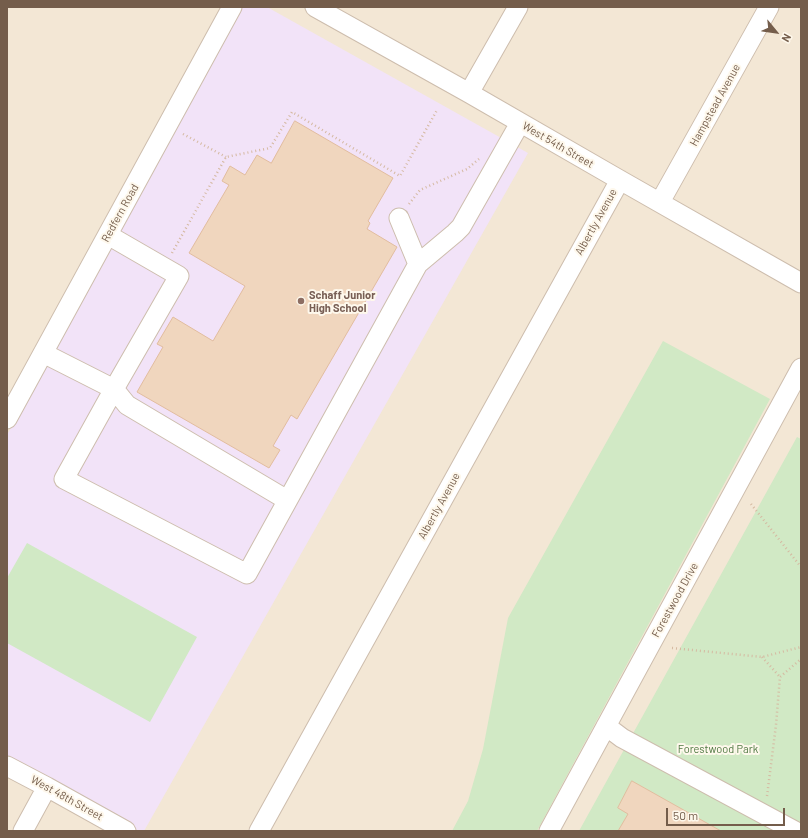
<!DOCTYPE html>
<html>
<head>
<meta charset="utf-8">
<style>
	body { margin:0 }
	#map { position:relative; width:808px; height:838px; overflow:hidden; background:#fcf5e6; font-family:Barlow,sans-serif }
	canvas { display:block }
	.frame { position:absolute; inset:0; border:8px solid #745d4b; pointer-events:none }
	.north { position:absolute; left:756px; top:12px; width:40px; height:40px; -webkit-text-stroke:3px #fef8ec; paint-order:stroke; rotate:119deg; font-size:11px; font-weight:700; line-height:16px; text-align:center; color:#745d4b }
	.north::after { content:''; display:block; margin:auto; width:14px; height:18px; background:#745d4b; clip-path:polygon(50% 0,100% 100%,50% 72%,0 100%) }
	.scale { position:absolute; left:666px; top:808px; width:119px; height:18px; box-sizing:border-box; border:2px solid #745d4b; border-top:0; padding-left:5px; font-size:12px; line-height:14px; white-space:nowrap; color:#745d4b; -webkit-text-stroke:3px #fef8ec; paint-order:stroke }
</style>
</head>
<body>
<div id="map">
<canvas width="808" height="838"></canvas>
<div class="frame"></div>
<div class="north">N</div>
<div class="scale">50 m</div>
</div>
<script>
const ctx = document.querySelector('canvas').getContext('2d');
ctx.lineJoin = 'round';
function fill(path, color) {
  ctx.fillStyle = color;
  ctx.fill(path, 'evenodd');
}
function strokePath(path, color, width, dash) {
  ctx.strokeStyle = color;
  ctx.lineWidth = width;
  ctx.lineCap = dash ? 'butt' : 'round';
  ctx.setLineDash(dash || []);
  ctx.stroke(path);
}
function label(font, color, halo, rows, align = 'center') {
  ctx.font = font + ' Barlow,sans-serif';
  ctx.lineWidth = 4;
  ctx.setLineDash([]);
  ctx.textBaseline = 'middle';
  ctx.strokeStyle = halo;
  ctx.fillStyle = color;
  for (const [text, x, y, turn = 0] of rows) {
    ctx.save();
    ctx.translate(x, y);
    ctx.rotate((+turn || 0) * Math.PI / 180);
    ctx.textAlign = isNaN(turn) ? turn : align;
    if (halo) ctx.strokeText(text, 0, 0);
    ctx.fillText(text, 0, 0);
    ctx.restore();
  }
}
const residential = new Path2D(`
	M7,7H801V831H7Z`);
const education = new Path2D(`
	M240,7H267L528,153L144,831H139L7,761V435Z`);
const green = new Path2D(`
	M663,341L770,399L537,831H452L468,801L483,749L508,618Z
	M797,437L801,439V831H579Z
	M27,543L197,637L150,722L7,643V578Z`);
const building = new Path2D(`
	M295,121L393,178L368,221L370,223L367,229L397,247L297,419L291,415L273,446L280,450L269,468L137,392L163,347L157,344L173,317L213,341L245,286L189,253L229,185L222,181L230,166L245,175L257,155L271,163Z
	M632,781L721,831H618L628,814L618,808Z`);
const path = new Path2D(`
	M183,134L226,157
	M409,204L420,190L467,169L479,159
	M172,253L226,157L270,148L292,112L400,176L437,110
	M751,504L801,567
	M672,648L762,657L801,647
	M762,657L780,677
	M767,796L776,725L780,677L801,659`);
const minor = new Path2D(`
	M315,7L469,93L620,180L801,283
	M469,93L518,7
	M660,202L769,7
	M399,218L418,264
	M108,235L179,276L114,389L64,479L247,574L418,264L455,233L461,227L520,123
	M43,353L114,389L127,405L287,500
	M7,419L232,7
	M606,726L622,738L795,831
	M7,766L47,787L126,831
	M23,831L47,787
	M259,831L620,180
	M549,831L801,368`);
const markers = [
	[301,301,4,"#8d6e63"]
];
const streetNames = [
	["Hampstead Avenue",715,105,-61],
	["West 54th Street",558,145,30],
	["Redfern Road",120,213,-61],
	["Albertly Avenue",596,222,-61],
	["Albertly Avenue",439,506,-61],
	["Forestwood Drive",675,600,-61],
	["West 48th Street",67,798,29]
];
const educationNames = [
	["Schaff Junior",309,295],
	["High School",309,308]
];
const parkNames = [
	["Forestwood Park",718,749]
];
fill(residential, '#f3e7d5');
fill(education, '#f2e3f8');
fill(green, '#d1e9c5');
fill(building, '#f0d6be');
strokePath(building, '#e2bd9f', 1);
strokePath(minor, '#cdbdad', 21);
strokePath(path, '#d5b9a1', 2.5, [1, 3]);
strokePath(minor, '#fff', 19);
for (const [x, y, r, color] of markers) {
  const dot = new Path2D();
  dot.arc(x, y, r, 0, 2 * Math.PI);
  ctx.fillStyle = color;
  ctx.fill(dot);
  strokePath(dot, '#fef8ec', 1.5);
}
label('11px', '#745d4b', '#fef8ec', streetNames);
label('bold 11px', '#785e54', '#fef8ec', educationNames, 'left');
label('11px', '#507943', '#fef8ec', parkNames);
</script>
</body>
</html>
